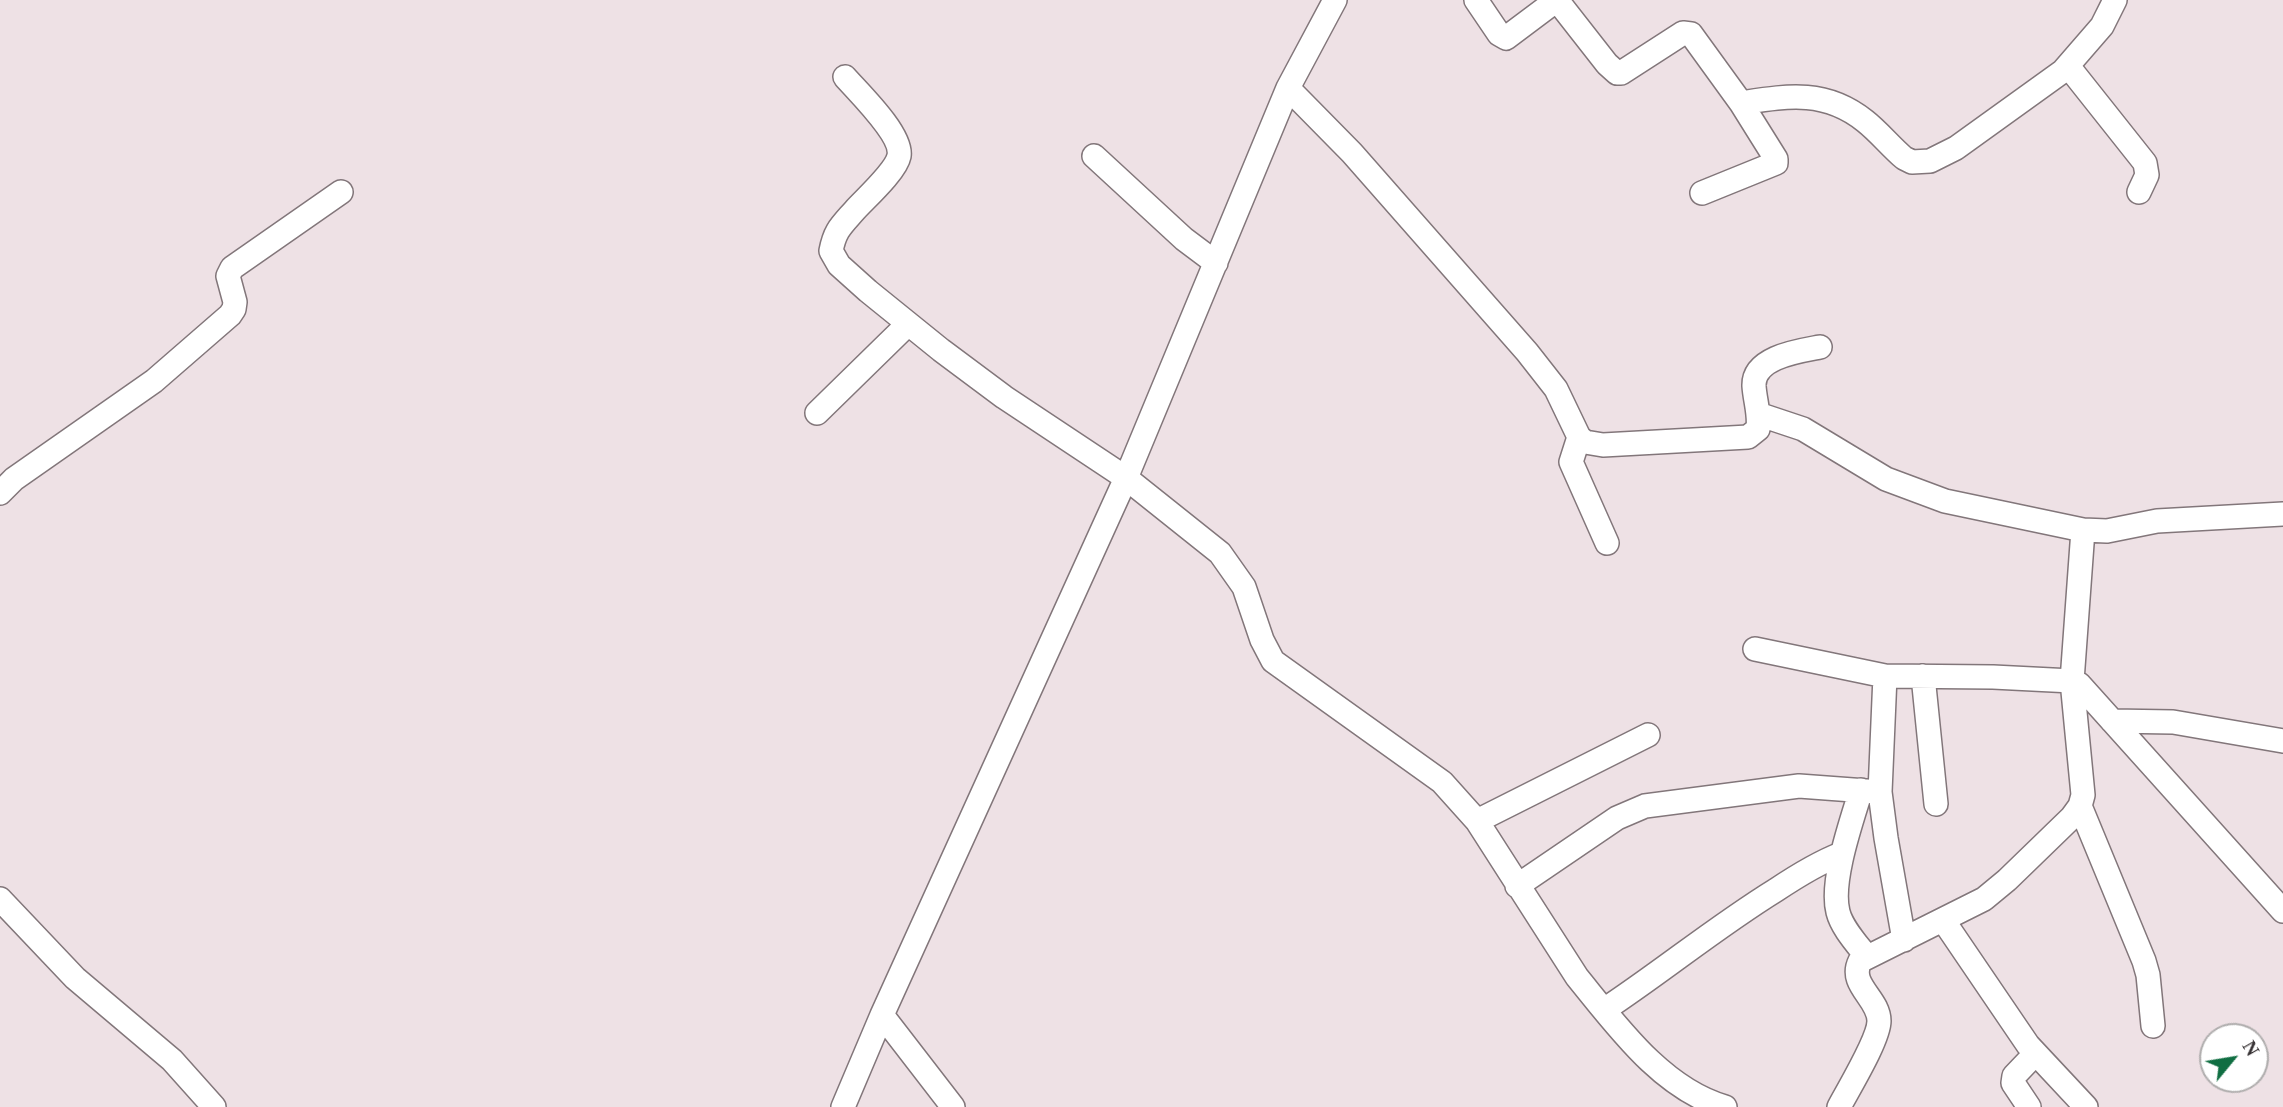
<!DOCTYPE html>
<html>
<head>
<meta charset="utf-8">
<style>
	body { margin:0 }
	#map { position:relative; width:2283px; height:1107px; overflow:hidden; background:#eee1e5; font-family:Georgia,serif }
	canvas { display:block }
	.north { position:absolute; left:2199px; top:1023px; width:70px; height:70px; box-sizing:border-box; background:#fff; border:2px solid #afadad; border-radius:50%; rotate:60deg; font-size:19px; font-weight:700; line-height:28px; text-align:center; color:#363133 }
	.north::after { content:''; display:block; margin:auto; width:24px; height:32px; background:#106e42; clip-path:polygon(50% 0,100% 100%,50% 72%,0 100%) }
</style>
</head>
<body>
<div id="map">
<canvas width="2283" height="1107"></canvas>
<div class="north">N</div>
</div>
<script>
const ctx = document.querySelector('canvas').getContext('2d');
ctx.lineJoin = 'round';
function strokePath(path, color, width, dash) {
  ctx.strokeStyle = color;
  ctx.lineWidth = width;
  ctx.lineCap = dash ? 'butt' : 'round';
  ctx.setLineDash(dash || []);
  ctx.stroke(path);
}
const minor = new Path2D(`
	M1476,0L1499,34L1506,38L1550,5L1557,2L1560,4L1607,64L1617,73H1621L1683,33L1691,34L1741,103L1776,159V163L1702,193
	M2068,66L2145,163L2147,175L2139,192
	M845,77C858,92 903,135 899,156C896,171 866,198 855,210C841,226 835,230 831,251L839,265L868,291L941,350L1004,397L1126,478L1220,553L1244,587L1262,640L1273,661L1442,782L1477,821L1577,977C1617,1026 1662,1089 1725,1107
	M1288,88L1352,153L1527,352L1556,389L1579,437L1585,442L1603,445L1748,437L1758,429C1760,414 1755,401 1754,386C1753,357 1799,351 1820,347
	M1741,103C1787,96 1825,89 1865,121C1879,132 1890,146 1904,158L1912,162L1930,161L1956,148L2063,71L2102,26L2115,0
	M1094,156L1184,239L1216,263
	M817,413L908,324
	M1758,414L1803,429L1886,479L1945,501L2083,530L2107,531L2157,521L2283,514
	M1579,437L1571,462L1607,543
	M0,493L14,479L154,381L230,315L234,309L235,302L228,276L232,268L341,192
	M1755,649L1885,676L1993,677L2072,681L2079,684L2283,911
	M1885,676L1880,792L1886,838L1904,940
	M1923,676L1936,804
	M2112,721L2173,722L2283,741
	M1861,790C1852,820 1830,881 1838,912C1842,928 1857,944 1867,957
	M2080,806L2144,961L2148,975L2153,1026
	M1477,821L1648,735
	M1517,886L1617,818L1645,806L1799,786L1880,792
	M0,899L75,978L172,1060L214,1107
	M1943,920L2028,1045L2086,1107
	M1604,1010C1663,971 1716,927 1776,890C1797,876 1818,863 1841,854
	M882,1015L953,1107
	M843,1107L882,1015L1126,478L1288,88L1335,0
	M1839,1107C1849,1088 1879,1039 1879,1021C1879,998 1848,985 1860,961L1984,899L2007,880L2072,817L2080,806L2083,795L2072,681L2083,530
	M2029,1107L2013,1083L2014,1076L2035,1054`);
strokePath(minor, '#82767a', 26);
strokePath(minor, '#fff', 23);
</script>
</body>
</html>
